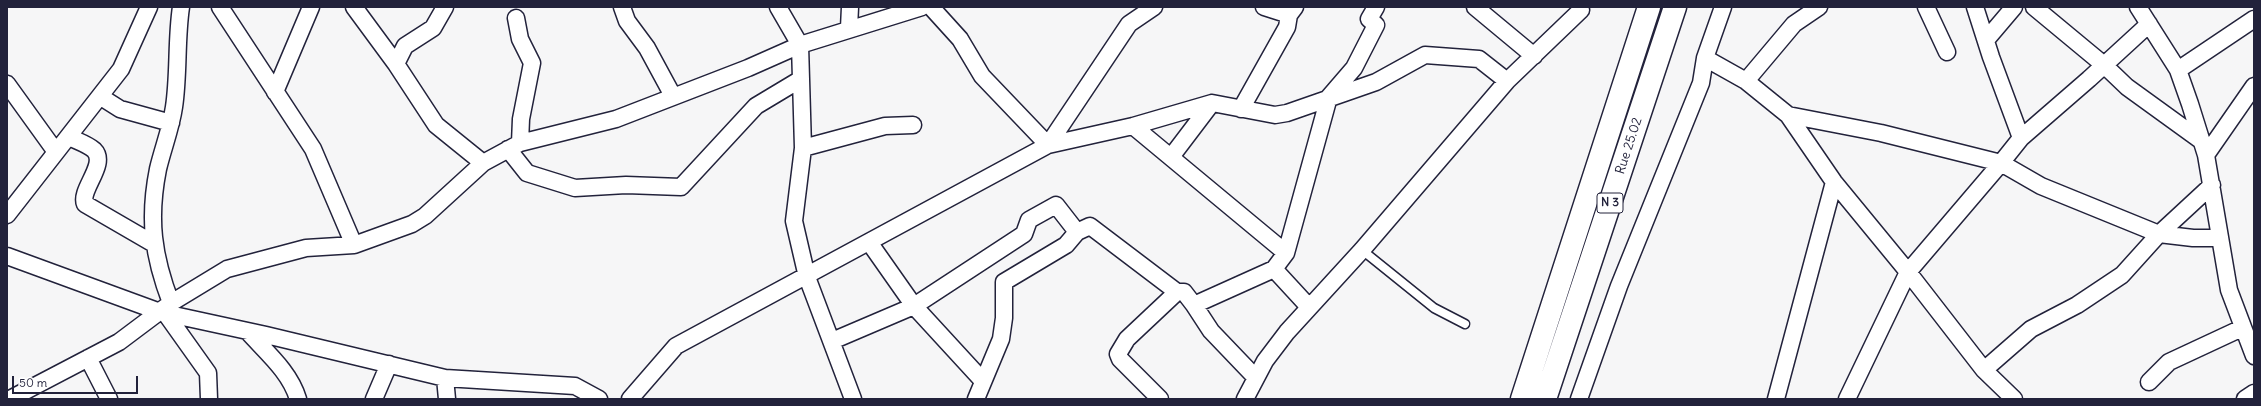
<!DOCTYPE html>
<html>
<head>
<meta charset="utf-8">
<style>
	body { margin:0 }
	#map { position:relative; width:2261px; height:406px; overflow:hidden; background:#f6f6f7; font-family:Delius,sans-serif }
	canvas { display:block }
	.frame { position:absolute; inset:0; border:8px solid #22223b; pointer-events:none }
	.scale { position:absolute; left:12px; top:376px; width:126px; height:18px; box-sizing:border-box; border:2px solid #22223b; border-top:0; padding-left:5px; font-size:12px; line-height:14px; white-space:nowrap; color:#22223b; -webkit-text-stroke:3px #fff; paint-order:stroke }
</style>
</head>
<body>
<div id="map">
<canvas width="2261" height="406"></canvas>
<div class="frame"></div>
<div class="scale">50 m</div>
</div>
<script>
const ctx = document.querySelector('canvas').getContext('2d');
ctx.lineJoin = 'round';
function strokePath(path, color, width, dash) {
  ctx.strokeStyle = color;
  ctx.lineWidth = width;
  ctx.lineCap = dash ? 'butt' : 'round';
  ctx.setLineDash(dash || []);
  ctx.stroke(path);
}
function label(font, color, halo, rows, align = 'center') {
  ctx.font = font + ' Delius,sans-serif';
  ctx.lineWidth = 3.5;
  ctx.setLineDash([]);
  ctx.textBaseline = 'middle';
  ctx.strokeStyle = halo;
  ctx.fillStyle = color;
  for (const [text, x, y, turn = 0] of rows) {
    ctx.save();
    ctx.translate(x, y);
    ctx.rotate((+turn || 0) * Math.PI / 180);
    ctx.textAlign = isNaN(turn) ? turn : align;
    if (halo) ctx.strokeText(text, 0, 0);
    ctx.fillText(text, 0, 0);
    ctx.restore();
  }
}
const service = new Path2D(`
	M1362,250L1434,308L1465,324`);
const minor = new Path2D(`
	M220,7L313,149L354,245
	M354,7L396,64L436,125L483,163
	M622,7L627,21L647,48L673,96
	M778,7L800,45L803,148L794,221L807,277L853,399
	M931,7L960,39L982,76L1048,145L1129,24L1154,7
	M1264,7L1289,15
	M1475,7L1534,56
	M1723,7L1705,58L1746,81L1788,115L1834,182L1908,272L1984,370L2014,399
	M1926,7L1947,52
	M1975,7L1991,57L2021,138L2001,163L2041,186L2159,234L2193,238H2219
	M2034,7L2104,65L2127,87L2203,142
	M2138,7L2178,70L2190,104L2206,155L2229,290L2254,356
	M516,18L520,39L532,63L521,119L520,143
	M849,28L850,7
	M1986,40L2014,7
	M396,64L405,46L433,28L445,7
	M2178,70L2254,19
	M1746,81L1794,24L1819,7
	M7,84L56,152
	M275,92L311,7
	M101,97L120,109L171,123
	M1241,109L1287,27L1289,15L1295,7
	M1788,115L1881,133L2001,163L1908,272L1847,399
	M1133,126L1286,253
	M69,137C77,141 87,144 94,150C108,164 79,190 85,204L154,244
	M2021,138L2089,79L2149,24
	M803,148L885,126L913,125
	M508,149L527,173L575,188L626,185L681,187L756,106L801,79
	M2206,155L2254,86
	M1171,157L1212,103
	M7,215L121,69L149,7
	M869,242L914,306L982,380
	M7,256L160,312L266,335L445,378L575,386L599,399
	M1274,269L1309,307
	M171,303C153,256 148,219 158,169C163,148 171,128 174,107C179,74 176,40 181,7
	M1194,305L1211,331L1256,378
	M166,314L208,373L209,399
	M248,332C267,353 290,372 298,399
	M832,341L914,306L1024,234L1029,220L1056,205L1077,232
	M88,358L109,399
	M1984,370L2031,329L2077,305L2122,275L2159,234L2212,185
	M445,378L447,399
	M2149,382L2169,362L2242,328
	M10,399L119,342L171,303L227,269L306,248L354,245L412,224L425,216L483,163L520,143L616,119L748,68L800,45L922,7
	M374,399L389,364
	M630,399L676,346L1048,145L1133,126L1212,103L1275,115L1287,113L1376,82L1425,55L1479,59L1507,81
	M976,399L1001,339L1004,318V282L1066,245L1077,232L1090,226L1177,292H1184L1194,305L1274,269L1286,253L1329,97L1354,68L1376,25L1369,19L1376,7
	M1160,399L1120,359L1118,354L1127,339L1177,292
	M1245,399L1265,361L1287,332L1362,250L1507,81L1581,10
	M1579,399L1619,286L1701,83L1705,58
	M1776,399L1834,182
	M2245,399L2254,393`);
const primary = new Path2D(`
	M1522,399L1649,7
	M1545,399L1675,7`);
const shields = [
	[1610,203,26]
];
const shieldNames = [
	["N 3",1610,203]
];
const streetNames = [
	["Rue 25.02",1629,146,-72]
];
strokePath(service, '#22223b', 11);
strokePath(minor, '#22223b', 19);
strokePath(primary, '#22223b', 25);
strokePath(service, '#fff', 8);
strokePath(minor, '#fff', 16);
strokePath(primary, '#fff', 22);
for (const [x, y, w] of shields) {
  const box = new Path2D();
  box.roundRect(x - w / 2, y - 10, w, 20, 3);
  ctx.fillStyle = '#fff';
  ctx.fill(box);
  strokePath(box, '#22223b', 1);
}
label('bold 12px', '#22223b', null, shieldNames);
label('13px', '#22223b', '#fff', streetNames);
</script>
</body>
</html>
